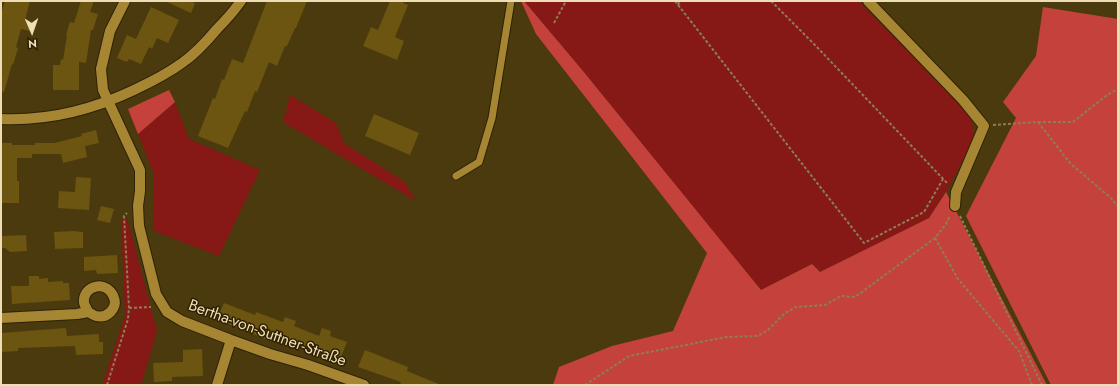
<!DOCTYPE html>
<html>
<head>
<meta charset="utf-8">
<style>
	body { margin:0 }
	#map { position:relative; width:1119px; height:386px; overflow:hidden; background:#4b3a0d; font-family:Jost,sans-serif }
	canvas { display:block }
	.frame { position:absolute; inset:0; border:2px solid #eedeb7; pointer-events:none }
	.north { position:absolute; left:12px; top:12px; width:40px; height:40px; -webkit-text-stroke:3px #2f2100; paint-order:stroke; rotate:178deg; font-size:11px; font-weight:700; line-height:16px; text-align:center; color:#eedeb7 }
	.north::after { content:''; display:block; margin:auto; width:14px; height:18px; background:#eedeb7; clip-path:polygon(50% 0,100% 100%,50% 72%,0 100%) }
</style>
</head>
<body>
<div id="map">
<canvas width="1119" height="386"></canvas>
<div class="frame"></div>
<div class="north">N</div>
</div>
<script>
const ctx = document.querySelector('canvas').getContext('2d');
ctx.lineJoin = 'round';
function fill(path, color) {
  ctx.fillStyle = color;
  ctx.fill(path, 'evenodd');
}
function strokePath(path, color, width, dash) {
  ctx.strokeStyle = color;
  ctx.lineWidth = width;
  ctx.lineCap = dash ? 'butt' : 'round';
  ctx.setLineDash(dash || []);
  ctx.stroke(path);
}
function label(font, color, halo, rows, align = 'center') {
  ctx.font = font + ' Jost,sans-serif';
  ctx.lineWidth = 3;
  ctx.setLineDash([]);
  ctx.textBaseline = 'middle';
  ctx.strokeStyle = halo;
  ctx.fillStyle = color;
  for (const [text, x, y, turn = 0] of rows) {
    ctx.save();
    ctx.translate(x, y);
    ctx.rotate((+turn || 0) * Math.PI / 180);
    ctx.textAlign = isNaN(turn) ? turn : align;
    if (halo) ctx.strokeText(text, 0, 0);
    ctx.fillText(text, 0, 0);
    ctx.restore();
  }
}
const green = new Path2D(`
	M524,1H859L971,117L975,137L946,192L929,218L820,272L811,264L761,290L583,71Z
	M290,95L336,123L344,143L405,182L416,201L283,122Z
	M175,102L189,139L260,170L219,256L154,231V174L138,134Z
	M127,218L157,331L141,385H102L125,316L121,220Z`);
const forest = new Path2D(`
	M521,1H524L583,71L761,290L812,264L820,272L929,218L946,192L1047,385H553L559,367L612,346L673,331L707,253L536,34Z
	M1043,7L1118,19V385H1051L966,216L1016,118L1003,102L1036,56Z
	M169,90L175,102L138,134L128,109Z`);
const building = new Path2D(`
	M5,1H30L25,20L33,22L30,31L21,29L16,47L18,48L13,65L12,64L4,92L1,91V14Z
	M81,1H94L90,12L98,14L93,30H91L86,63L79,62V90H53V65H60L61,59L63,60L67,36H66L68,28L70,22L74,23Z
	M165,1H189L195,3L191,13Z
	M267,1H307L296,28H295L287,46H285L277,66L269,62L257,92L255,91L247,112L245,111L228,148L198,136L213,98L215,99L222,79L224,80L232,59L243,63Z
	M390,1H404L403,3L408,5L395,37L404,41L397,60L363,46L371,27L378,30Z
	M151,7L179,20L168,43L157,38L152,49L149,47L141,64L129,59L127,62L117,58L127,35L136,39Z
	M374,114L419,133L410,155L365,136Z
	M96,130L99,143L85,146L87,157L63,163L61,154H32V158H17V181H19V203H1V143H12V145H35V143H55L82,136L81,134Z
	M76,177L91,178L89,210L58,208L59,191L75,192Z
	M101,206L114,209L110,223L97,220Z
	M73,231L83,232V248L55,249L54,232Z
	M26,235L27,251L10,252L5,248H1V236Z
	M117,255L118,273L97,274L96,270L84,271V257Z
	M29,276H39V279L48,278V282L63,281V283H69L70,300L12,304L11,286H29Z
	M224,303L255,315L256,312L283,322L285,317L296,321L294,326L319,336L322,328L331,331L330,336L347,342L340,360L309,348L307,351L272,337L270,341L217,319Z
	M66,328L67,336L99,334V342H103V354L76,355L75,346L18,348V351L1,352V333Z
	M202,349L203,376L172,377V381L154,382L153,363L183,362V350Z
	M365,350L408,367L407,371L441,385H400L401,382L358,367Z`);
const path = new Path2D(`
	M675,1L864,243L924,212L943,179
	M771,1L814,44L948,184
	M678,5L680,1
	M554,23L566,1
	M1038,122L1070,163L1112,199L1118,207
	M993,125L1038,122H1073L1107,95L1118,89
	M960,216L1042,385
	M935,238L958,279L1019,351L1032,385
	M129,308L151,307
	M107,385L128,319L129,308L124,216L127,213
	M585,385L629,356L726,337L758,336L768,330L785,313L796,307L825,305L841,296L855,297L935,238L946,224L950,216`);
const lane = new Path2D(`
	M456,176L479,162L492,118L511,1`);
const street = new Path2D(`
	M125,1L110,31L101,69L103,90L140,170V191L138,206L139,226L156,294L167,312L182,321L231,340L270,354L308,365L364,385
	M868,1L963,100L984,126L956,192L955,206
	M1,119C48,121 92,110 134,90C151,82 167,74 182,63C195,54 207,41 217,29C226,20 234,11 241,1
	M1,318L77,314L88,312C91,313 94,316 96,316C107,319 118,308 114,298C108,279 82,285 84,303C85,306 87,309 88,312
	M217,385L231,340`);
const streetNames = [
	["Bertha-von-Suttner-Straße",267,334,20]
];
fill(green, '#861816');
fill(forest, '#c4423b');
fill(building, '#6c5411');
strokePath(lane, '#2d2208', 9);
strokePath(street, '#2d2208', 12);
strokePath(path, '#8e7e53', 2, [3, 2]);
strokePath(lane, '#a68633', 7);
strokePath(street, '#a68633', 10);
label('16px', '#eedeb7', '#2f2100', streetNames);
</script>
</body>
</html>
